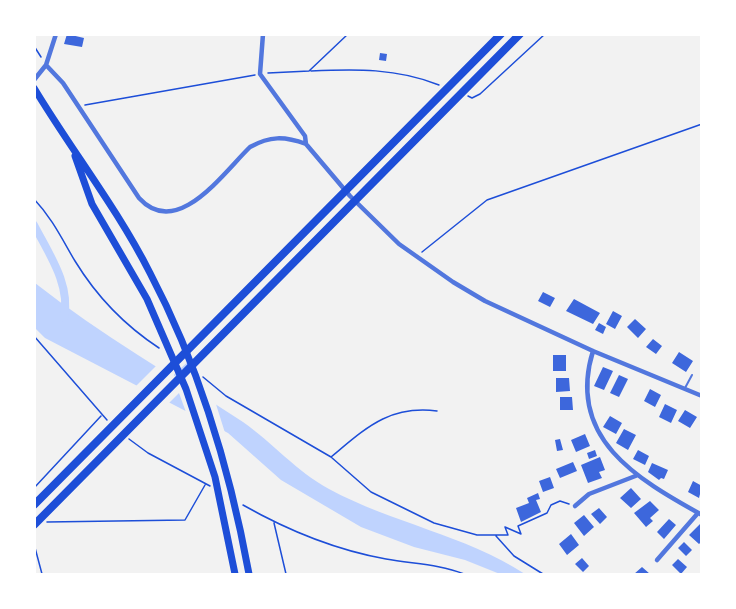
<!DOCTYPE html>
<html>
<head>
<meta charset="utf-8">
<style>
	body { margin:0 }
	#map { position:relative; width:736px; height:609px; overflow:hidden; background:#f2f2f2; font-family:Mulish,sans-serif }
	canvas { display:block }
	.frame { position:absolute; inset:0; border:36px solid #fff; pointer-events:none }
</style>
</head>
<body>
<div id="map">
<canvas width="736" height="609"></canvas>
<div class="frame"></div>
</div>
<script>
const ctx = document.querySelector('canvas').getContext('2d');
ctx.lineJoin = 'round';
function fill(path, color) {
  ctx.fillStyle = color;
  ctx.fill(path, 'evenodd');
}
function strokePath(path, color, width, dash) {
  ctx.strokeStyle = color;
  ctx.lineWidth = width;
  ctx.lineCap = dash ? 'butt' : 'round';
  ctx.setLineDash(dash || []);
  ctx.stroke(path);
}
const water = new Path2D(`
	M35,283C101,335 173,376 243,422C273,443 296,471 329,489C392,523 465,535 525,574H500L465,560L414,547L361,527L281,480L228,433L45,338L35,328Z`);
const pier = new Path2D(`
	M157,365L215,401L226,436L187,415L179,393L167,405L134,388Z`);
const stream = new Path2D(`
	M175,375L188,363`);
const canal = new Path2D(`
	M34,225C49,254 71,285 64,318`);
const building = new Path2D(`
	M67,34L84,38L82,47L64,44Z
	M380,53L387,54L386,61L379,60Z
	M543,292L555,298L550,307L538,301Z
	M574,299L600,313L593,324L566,311Z
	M613,311L622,316L615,329L606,324Z
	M635,319L646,329L638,338L627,327Z
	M599,323L606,327L603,334L595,330Z
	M653,339L662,346L656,354L646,347Z
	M679,352L693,361L686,372L672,363Z
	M553,355H566V371H553Z
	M603,367L613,371L604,390L594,386Z
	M619,375L628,379L619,397L610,393Z
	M556,378H569L570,391L556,392Z
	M650,389L661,395L655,407L644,401Z
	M560,397H572L573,410H560Z
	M665,404L677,410L671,423L659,417Z
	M685,410L697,417L690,428L678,421Z
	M610,416L622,423L616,434L603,427Z
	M624,429L636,435L628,450L616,443Z
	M585,434L590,446L576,452L571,440Z
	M560,439L563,450L557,451L555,440Z
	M595,450L597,456L589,459L587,453Z
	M638,450L649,456L645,465L633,459Z
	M600,457L605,470L599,472L602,478L588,483L581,465Z
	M573,462L577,471L560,478L556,469Z
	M652,463L668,470L664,479L661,478L659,480L648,472Z
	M550,477L554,488L543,492L539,481Z
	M693,481L702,486L699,498L688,492Z
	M631,488L641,499L631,508L620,498Z
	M538,493L540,499L536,500L541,512L521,522L516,508L529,503L527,498Z
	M650,501L659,510L650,518L653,521L646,527L634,513Z
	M599,508L607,517L600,524L591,514Z
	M584,515L594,527L584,536L574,523Z
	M669,519L676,525L664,539L657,532Z
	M702,522V541L699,544L689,535Z
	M571,534L579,545L567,555L559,544Z
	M684,542L692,550L686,556L678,548Z
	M582,558L589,566L583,572L575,564Z
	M678,559L687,567L681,574L672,565Z
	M642,567L650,574H634Z`);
const path = new Path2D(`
	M34,46L41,57
	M311,71C355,69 397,68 439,85
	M268,73L309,71L348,34
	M468,96L472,98L480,94L545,34
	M85,105L255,75
	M34,199C52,218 62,239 75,261C97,297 124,325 159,348
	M422,252L487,200L702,124
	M34,336L107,420
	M203,377L226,396L331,457C366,428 389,405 437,411
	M129,439L148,453L210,486
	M331,457L371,492L434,523L477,535H508L505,527L521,534L518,526L547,513L551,505L560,501L569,504
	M34,488L101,416
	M243,505C287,530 336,550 386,559C413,564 439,564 464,574
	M47,522L185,520L205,485
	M274,523L286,574
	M496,536L514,556L543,574
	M34,544L42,574`);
const service = new Path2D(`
	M685,388L692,375`);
const minor = new Path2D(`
	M263,34L260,74L305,136L306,144L350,196L399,244L453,282L485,301L593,351L702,396
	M46,65L63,83L139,198C177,240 223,173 250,147C270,136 284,136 306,144
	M34,80L46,65L56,34
	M593,351C566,438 637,479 702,515
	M575,506L589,494L638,475
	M657,560L698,513`);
const trunk = new Path2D(`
	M34,88C72,151 117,208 150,273C200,368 230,470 249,574
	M75,156L92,204L147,299L186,389L215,477L235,574`);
const motorway = new Path2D(`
	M34,505L501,34
	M34,525L520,34`);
fill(water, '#bfd3fe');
fill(pier, '#f2f2f2');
strokePath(stream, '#bfd3fe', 2);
strokePath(canal, '#bfd3fe', 8);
fill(building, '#3d67dc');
strokePath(path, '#1d4ed8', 1.5);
strokePath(service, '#5277de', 2);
strokePath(minor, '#5277de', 4.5);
strokePath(trunk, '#1d4ed8', 7);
strokePath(motorway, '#1d4ed8', 8);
</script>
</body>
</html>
